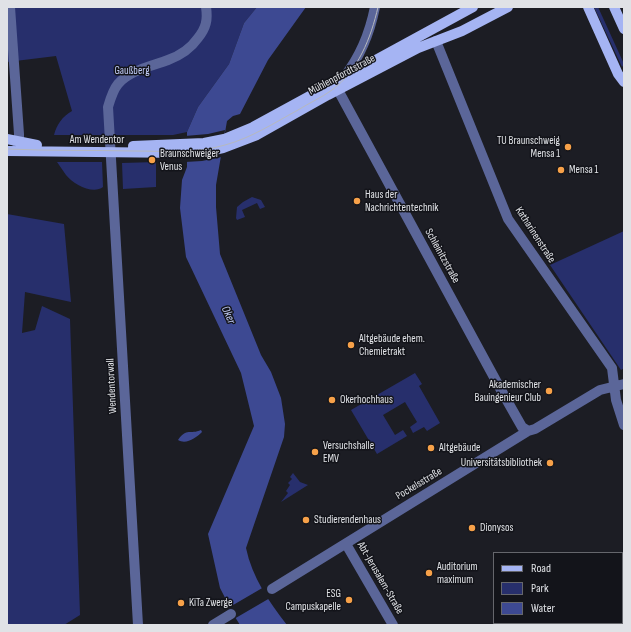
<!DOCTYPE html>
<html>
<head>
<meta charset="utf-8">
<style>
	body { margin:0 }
	#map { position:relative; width:631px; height:632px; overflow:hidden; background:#1c1d24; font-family:"Sofia Sans Condensed",sans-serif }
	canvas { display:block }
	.frame { position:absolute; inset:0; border:8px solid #e0e2e6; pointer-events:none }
	.legend { position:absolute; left:493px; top:552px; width:130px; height:72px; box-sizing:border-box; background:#13141a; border:1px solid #65666c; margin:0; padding:5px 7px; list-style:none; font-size:12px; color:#e0e2e6 }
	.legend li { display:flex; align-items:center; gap:8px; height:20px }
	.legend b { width:20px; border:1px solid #65666c }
</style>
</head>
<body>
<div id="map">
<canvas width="631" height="632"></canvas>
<div class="frame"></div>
<ul class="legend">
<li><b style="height:5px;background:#a5b4f3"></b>Road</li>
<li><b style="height:11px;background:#272f6c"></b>Park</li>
<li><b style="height:11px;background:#3d4992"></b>Water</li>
</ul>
</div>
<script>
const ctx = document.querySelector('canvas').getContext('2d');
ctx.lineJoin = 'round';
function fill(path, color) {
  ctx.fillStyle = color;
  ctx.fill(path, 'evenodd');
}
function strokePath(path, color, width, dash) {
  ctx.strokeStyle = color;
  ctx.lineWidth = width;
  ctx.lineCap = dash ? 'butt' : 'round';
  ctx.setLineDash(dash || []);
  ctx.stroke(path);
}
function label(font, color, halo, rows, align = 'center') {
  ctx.font = font + ' "Sofia Sans Condensed",sans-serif';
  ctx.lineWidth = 3;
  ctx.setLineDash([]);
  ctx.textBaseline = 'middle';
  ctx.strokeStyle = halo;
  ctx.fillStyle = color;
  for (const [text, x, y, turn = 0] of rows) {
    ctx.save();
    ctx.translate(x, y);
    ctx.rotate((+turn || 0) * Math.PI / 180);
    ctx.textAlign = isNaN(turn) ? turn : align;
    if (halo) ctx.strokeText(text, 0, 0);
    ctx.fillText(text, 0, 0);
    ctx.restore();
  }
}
const green = new Path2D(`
	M7,7H257L244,23L229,64L198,107L187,132L173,135H54C57,124 62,117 72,111L56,56L7,62Z
	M594,7H598L624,64L622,67Z
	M57,162H102L103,187C93,195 73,184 66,175C63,171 60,166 57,162Z
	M156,162V187L123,189L122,163Z
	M252,197L261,200L265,207L260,209L257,203L242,210L245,217L237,220L236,218L237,207L243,202Z
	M7,214L64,224L71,302L25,292L22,333L35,330L42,306L70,319L80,615L64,625H7Z
	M624,231V368L621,370L550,265Z
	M415,373L422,384L419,386L440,423L427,431L424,427L413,433L410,427L417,422L405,402L383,415L395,435L403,430L407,436L377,454L351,410Z
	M293,473L300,482L308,485L281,502L288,493L286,491L290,485L288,483L292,479L290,477Z`);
const water = new Path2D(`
	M257,7H306L268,60L240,114L233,116L227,121L216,185V207L220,254L261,355L271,372L281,398L285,424L284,437L246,548C252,577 269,602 287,625H240L235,617L220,588L208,534L254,426L241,373L186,257L180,208L182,180L187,167V132L198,107L229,64L244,23Z
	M201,430L202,432C196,438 186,445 178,440C187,427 190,435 201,430Z`);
const pier = new Path2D(`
	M225,130L222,157L202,161L185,162V136L208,134Z
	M264,587L270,598L234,619L228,608Z`);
const minor = new Path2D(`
	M10,7L19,134V142L17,148
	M436,41L508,219L612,368L616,400L624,425
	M344,77C360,57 370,32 375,7
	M338,90L501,390L522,427L528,431
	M346,544L393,625
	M272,589L528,431L535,429L600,390L624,384
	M528,623V625
	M138,625L108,107C110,100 113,90 118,84C130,70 152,66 168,60C179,56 191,48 198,38C206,28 208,20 206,7
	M213,625L231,614`);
const major = new Path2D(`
	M588,7L618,74L624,82
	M614,7L624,29
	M7,139L37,145
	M133,146L204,143L224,139L253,127L473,7
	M7,151L184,153L205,152L223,148L257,135L328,95L418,48L462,31L508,7`);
const tram = new Path2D(`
	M7,149C49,151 92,150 134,151C164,151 195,154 225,145C251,138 274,123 298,110C309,103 321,98 332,90C358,71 371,38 378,7`);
const markers = [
	[568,147,4,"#f7a149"],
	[152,160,4,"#f7a149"],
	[561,170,4,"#f7a149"],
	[357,201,4,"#f7a149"],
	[351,345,4,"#f7a149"],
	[549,391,4,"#f7a149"],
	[332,400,4,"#f7a149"],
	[431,448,4,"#f7a149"],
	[315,452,4,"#f7a149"],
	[550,463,4,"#f7a149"],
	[306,520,4,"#f7a149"],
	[472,528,4,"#f7a149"],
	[429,573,4,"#f7a149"],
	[349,600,4,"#f7a149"],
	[181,603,4,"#f7a149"]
];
const parkNames = [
	["Gaußberg",132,71]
];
const streetNames = [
	["Mühlenpfordtstraße",342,75,-28],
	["Am Wendentor",97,140],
	["Katharinenstraße",535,235,57],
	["Schleinitzstraße",442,256,61],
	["Wendentorwall",112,386,-93],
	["Pockelsstraße",419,484,-31],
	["Abt-Jerusalem-Straße",380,578,60]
];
const poiNames = [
	["TU Braunschweig",560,141,"right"],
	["Mensa 1",560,154,"right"],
	["Braunschweiger",160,154],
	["Venus",160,167],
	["Mensa 1",569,170],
	["Haus der",365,195],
	["Nachrichtentechnik",365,208],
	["Altgebäude ehem.",359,339],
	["Chemietrakt",359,352],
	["Akademischer",541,385,"right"],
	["Bauingenieur Club",541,398,"right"],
	["Okerhochhaus",340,400],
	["Versuchshalle",323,446],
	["EMV",323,459],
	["Altgebäude",439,448],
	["Universitätsbibliothek",542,463,"right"],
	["Studierendenhaus",314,520],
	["Dionysos",480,528],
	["Auditorium",437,567],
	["maximum",437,580],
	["ESG",341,594,"right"],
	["Campuskapelle",341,607,"right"],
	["KiTa Zwerge",189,603]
];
const waterNames = [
	["Oker",228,315,66]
];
fill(green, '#272f6c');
fill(water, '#3d4992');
fill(pier, '#1c1d24');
strokePath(minor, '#5b6699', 10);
strokePath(major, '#a5b4f3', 10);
strokePath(tram, '#b7b9bd', 1);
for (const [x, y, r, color] of markers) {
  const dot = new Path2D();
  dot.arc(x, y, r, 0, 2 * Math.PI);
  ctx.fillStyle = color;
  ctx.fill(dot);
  strokePath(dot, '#13141a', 1.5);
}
label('11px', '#c0cbf5', '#13141a', parkNames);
label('11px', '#e0e2e6', '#13141a', streetNames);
label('11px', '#e0e2e6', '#13141a', poiNames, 'left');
label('italic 12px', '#c2cdf7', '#13141a', waterNames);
</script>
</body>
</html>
